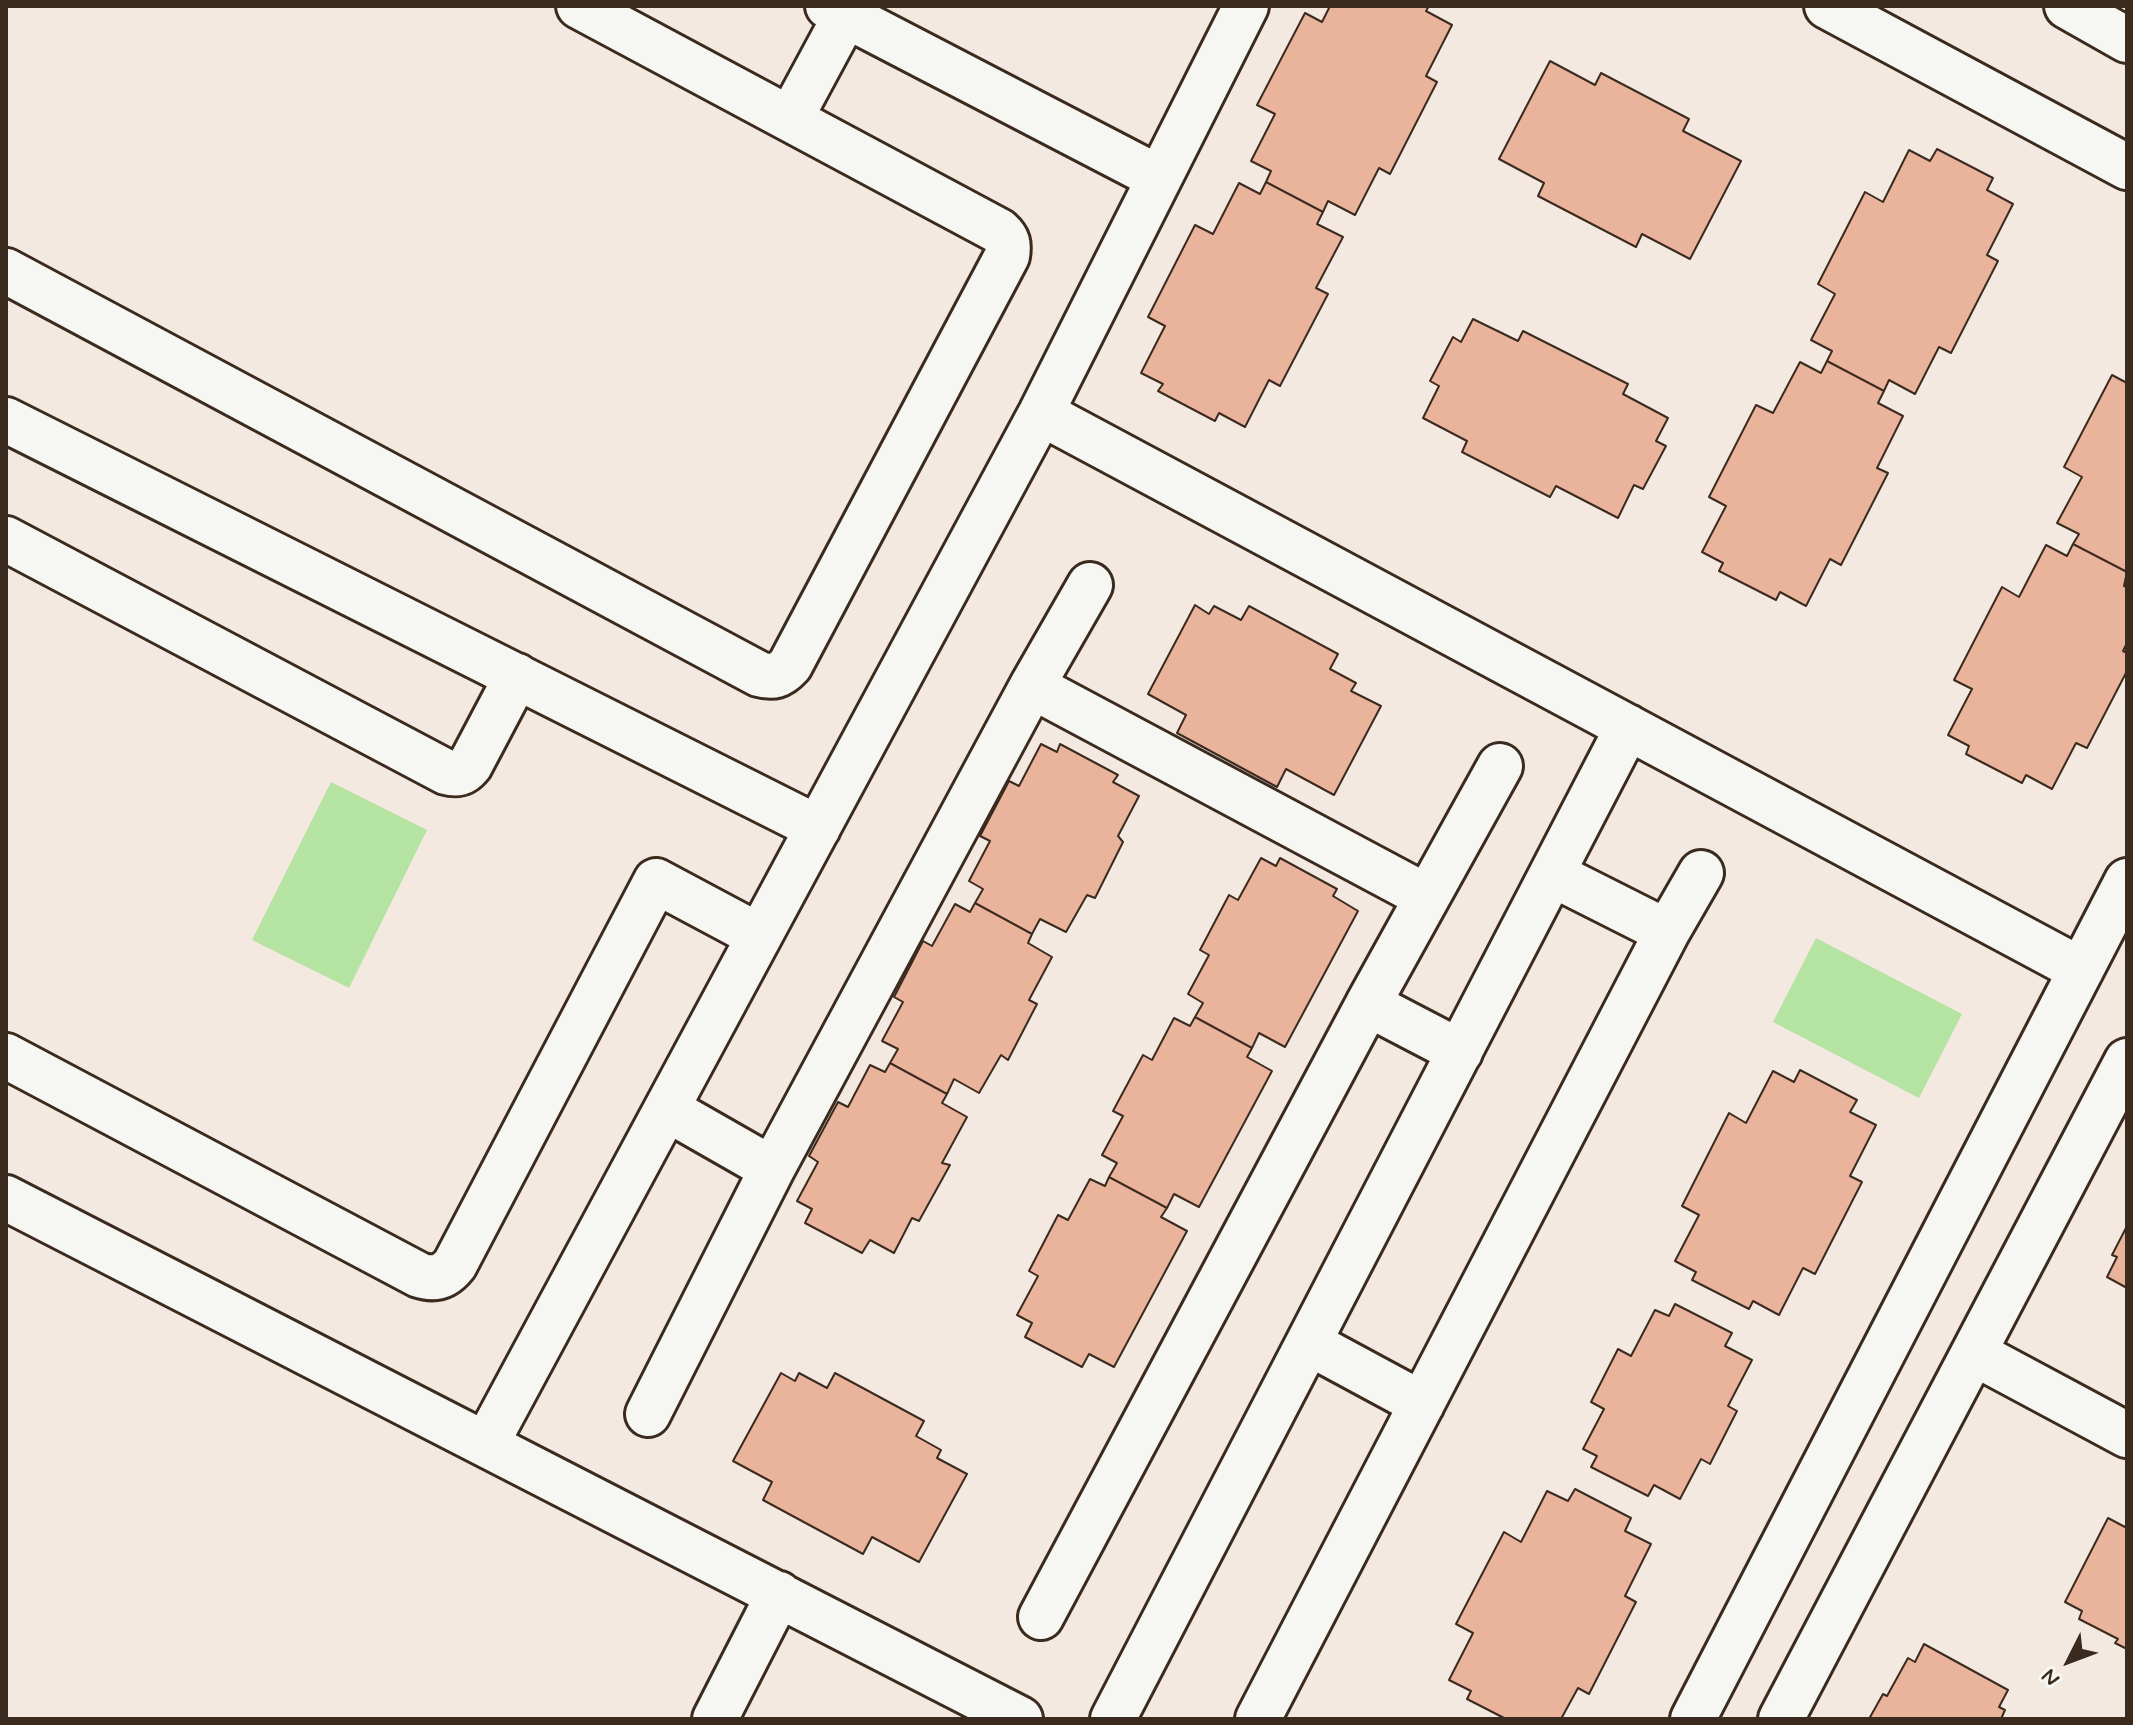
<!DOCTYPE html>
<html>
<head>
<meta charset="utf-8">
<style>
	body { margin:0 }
	#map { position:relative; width:2133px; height:1725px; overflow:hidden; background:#f3e9e1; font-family:Mynerve,sans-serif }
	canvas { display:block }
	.frame { position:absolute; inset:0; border:8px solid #3b2a1e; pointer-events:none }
	.north { position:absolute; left:2029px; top:1621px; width:80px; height:80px; -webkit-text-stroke:6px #f6f6f2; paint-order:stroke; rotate:228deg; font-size:22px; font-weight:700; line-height:32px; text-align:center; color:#3b2a1e }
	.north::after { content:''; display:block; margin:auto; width:28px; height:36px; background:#3b2a1e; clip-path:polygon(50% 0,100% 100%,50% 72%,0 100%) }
</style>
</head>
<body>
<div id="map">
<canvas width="2133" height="1725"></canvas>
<div class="frame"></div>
<div class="north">N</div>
</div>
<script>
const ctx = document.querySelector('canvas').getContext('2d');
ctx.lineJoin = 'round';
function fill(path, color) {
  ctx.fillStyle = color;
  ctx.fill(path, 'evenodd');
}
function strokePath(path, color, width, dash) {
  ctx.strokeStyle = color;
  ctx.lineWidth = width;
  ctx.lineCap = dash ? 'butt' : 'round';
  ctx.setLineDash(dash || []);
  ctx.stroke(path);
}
const green = new Path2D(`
	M331,782L427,830L349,988L252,940Z
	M1816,938L1962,1014L1919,1098L1773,1022Z`);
const building = new Path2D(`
	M1330,6H1429L1426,11L1452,25L1426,76L1437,82L1390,174L1379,168L1355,215L1328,201L1323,212L1266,182L1271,171L1251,161L1275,114L1257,105L1305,13L1322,22Z
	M1550,61L1595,85L1601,73L1689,119L1683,131L1741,161L1690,259L1642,234L1636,247L1538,196L1544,183L1499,159Z
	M1937,149L1993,178L1987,190L2013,204L1987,255L1998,261L1951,353L1939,347L1915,394L1889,380L1884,391L1827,361L1832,351L1811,340L1835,294L1818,284L1865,192L1883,202L1909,150L1930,161Z
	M1266,182L1323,212L1317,224L1343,237L1316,288L1328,294L1280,386L1269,380L1245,427L1219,413L1215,421L1158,391L1163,384L1141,373L1165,326L1148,317L1195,225L1213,234L1239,183L1260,194Z
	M1473,319L1518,341L1523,331L1628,384L1623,394L1668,418L1656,441L1666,446L1643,489L1634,485L1618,518L1556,486L1550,497L1462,452L1467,441L1423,418L1439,386L1430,381L1453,337L1461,342Z
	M1827,361L1884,391L1878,403L1903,416L1877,468L1888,473L1841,565L1830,559L1806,606L1780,592L1776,600L1719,571L1723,563L1702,552L1726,506L1709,497L1756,405L1773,413L1800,362L1821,373Z
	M2112,375L2127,383V572L2073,544L2079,534L2057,523L2082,477L2064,467Z
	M2073,544L2127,572L2124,586L2127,587V643L2123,651L2127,653V671L2087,748L2076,743L2052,789L2026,775L2022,783L1966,754L1969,746L1948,735L1972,689L1954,680L2002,587L2019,597L2046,545L2067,556Z
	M1195,605L1209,614L1214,606L1241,620L1249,606L1338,654L1330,669L1356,683L1351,691L1381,706L1334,795L1286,769L1277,787L1177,733L1186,715L1148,694Z
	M1041,744L1057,752L1060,744L1118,775L1113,782L1139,796L1118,836L1123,842L1095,898L1087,895L1066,932L1040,919L1032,934L975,903L983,889L969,881L990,841L980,836L1009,781L1019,786Z
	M1261,858L1276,866L1280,858L1337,889L1333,896L1358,911L1285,1047L1259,1033L1252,1048L1195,1017L1203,1003L1188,994L1209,955L1200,950L1229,895L1238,900Z
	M975,903L1032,934L1028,943L1052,957L1029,1000L1037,1004L1008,1060L1001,1055L979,1093L954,1079L947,1094L890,1063L898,1049L882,1041L903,1002L894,997L923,941L932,946L955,904L970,912Z
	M1195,1017L1252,1048L1247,1057L1272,1071L1199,1207L1174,1194L1167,1208L1109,1177L1117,1163L1102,1155L1123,1116L1113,1111L1143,1055L1152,1060L1174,1018L1190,1026Z
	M890,1063L947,1094L942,1103L967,1117L942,1163L950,1165L919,1221L912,1218L894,1253L870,1240L862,1253L805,1223L812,1209L797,1201L818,1162L809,1156L838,1102L848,1107L870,1065L885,1072Z
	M1800,1070L1857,1100L1850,1112L1876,1125L1850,1176L1862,1182L1815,1274L1803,1268L1779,1315L1753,1301L1749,1309L1692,1280L1696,1272L1675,1261L1699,1215L1682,1206L1729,1113L1746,1123L1773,1071L1794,1082Z
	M1109,1177L1167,1208L1161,1217L1187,1231L1114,1367L1089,1354L1082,1367L1025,1337L1032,1323L1017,1315L1038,1276L1029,1271L1058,1215L1068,1220L1090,1179L1105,1186Z
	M2127,1226V1288L2107,1277L2117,1257L2112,1255Z
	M1675,1304L1732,1333L1725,1346L1752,1360L1728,1406L1737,1411L1710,1464L1701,1459L1680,1499L1654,1485L1648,1496L1591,1467L1597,1456L1583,1449L1604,1409L1591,1402L1618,1349L1631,1356L1655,1310L1669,1316Z
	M781,1373L795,1381L799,1373L827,1388L835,1373L924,1421L916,1436L941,1450L937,1458L967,1474L919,1562L872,1537L863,1554L763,1500L772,1482L733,1461Z
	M1575,1489L1631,1518L1625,1531L1651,1544L1625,1596L1636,1602L1589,1694L1578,1688L1561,1719H1506L1467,1699L1471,1691L1449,1680L1473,1633L1456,1624L1504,1532L1521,1542L1547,1491L1568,1501Z
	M2108,1518L2125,1527L2127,1524V1649L2115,1643L2118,1639L2079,1619L2082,1611L2065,1602Z
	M1924,1644L2008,1690L1999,1707L2005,1710L2001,1719H1869L1883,1694L1887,1696L1908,1658L1915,1662Z`);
const minor = new Path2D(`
	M828,6L1159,178
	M1827,6L2127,167
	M2067,6L2127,40
	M790,119L846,15
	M6,271L759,674C773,678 780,676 790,665L1007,256C1009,244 1008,239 999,231L579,6
	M1041,413L2081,970
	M6,420L818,828
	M6,539L446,772C457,775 463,774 470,765L517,676
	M1090,585L1032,686L1427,897
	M1667,932L1701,873
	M1460,1052L1368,1004L1500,766
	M6,1056L419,1275C434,1280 445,1277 455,1264L656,881L759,936
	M667,1109L772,1169L1032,686
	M6,1198L1020,1719
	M1309,1343L1422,1404
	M1974,1353L2127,1435
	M648,1414L772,1169
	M486,1444L1041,413L1246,6
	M1041,1617L1368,1004
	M715,1719L779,1594
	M1113,1719L1628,727
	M1258,1719L1667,932L1552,874
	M1693,1719L2127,881
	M1781,1719L2127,1061`);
fill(green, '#b5e3a2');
fill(building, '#e9b39c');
strokePath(building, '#3b2a1e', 2);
strokePath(minor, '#3b2a1e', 50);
strokePath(minor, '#f6f6f2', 44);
</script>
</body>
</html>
